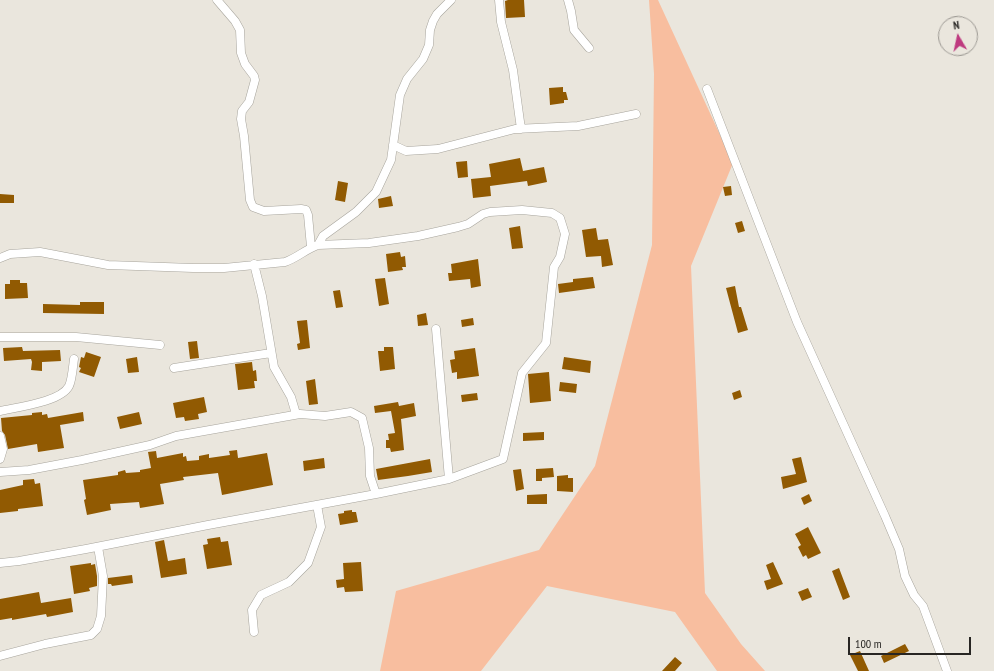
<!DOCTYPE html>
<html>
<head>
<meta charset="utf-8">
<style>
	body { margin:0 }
	#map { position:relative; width:994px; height:671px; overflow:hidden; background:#eae6dd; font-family:"PT Sans Narrow",sans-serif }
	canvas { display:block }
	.north { position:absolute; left:938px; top:16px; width:40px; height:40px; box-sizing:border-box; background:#eae6dd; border:1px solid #9c9993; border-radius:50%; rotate:351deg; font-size:11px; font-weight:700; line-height:16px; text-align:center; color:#282623 }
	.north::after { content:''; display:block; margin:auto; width:14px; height:18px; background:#be3a7f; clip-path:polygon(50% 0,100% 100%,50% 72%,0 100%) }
	.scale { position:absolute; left:848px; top:637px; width:123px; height:18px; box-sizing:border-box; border:2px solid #282623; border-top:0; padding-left:5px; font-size:12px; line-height:14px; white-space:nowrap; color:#282623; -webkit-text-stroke:3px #eae6dd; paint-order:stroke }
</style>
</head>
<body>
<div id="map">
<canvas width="994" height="671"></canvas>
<div class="north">N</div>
<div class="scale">100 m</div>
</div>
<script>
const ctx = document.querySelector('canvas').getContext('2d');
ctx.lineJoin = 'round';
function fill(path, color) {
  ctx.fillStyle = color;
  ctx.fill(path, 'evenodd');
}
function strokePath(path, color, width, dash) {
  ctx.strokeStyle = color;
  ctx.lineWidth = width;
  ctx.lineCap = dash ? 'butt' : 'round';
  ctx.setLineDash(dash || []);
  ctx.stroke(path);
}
const green = new Path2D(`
	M649,0H658L733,163L691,266L705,593L741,644L765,671H717L675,612L547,586L481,671H380L396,591L539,550L595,466L652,245L654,74Z`);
const building = new Path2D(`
	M508,0H524L525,17L506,18L505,1Z
	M563,87V92H566L568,100H564V103L550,105L549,88Z
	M520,158L523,171L544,167L547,182L528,186L527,181L490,186L491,196L473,198L471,179L491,177L489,164Z
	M467,161L468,177L458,178L456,162Z
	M338,181L348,183L345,202L335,200Z
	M731,186L732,195L725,196L723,187Z
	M0,194L14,195V203H0Z
	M391,196L393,206L379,208L378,199Z
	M742,221L745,231L738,233L735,223Z
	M520,226L523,248L512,249L509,228Z
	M596,228L598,240L608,239L613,265L602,267L601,256L586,257L582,230Z
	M400,252L401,257L405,256L406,267H402L403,270L388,272L386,254Z
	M478,259L481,286L471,288L470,279L449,281L448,273H452L451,264Z
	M593,277L595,288L559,293L558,284L573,282V279Z
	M385,278L389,304L379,306L375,279Z
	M10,280H20V283H27L28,298L5,299V284H10Z
	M735,286L739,307H741L748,330L738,333L726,288Z
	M340,290L343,307L336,308L333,291Z
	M80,302H104V314L43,313V304L80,305Z
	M426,313L428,325L418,326L417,315Z
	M473,318L474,325L462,327L461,320Z
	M307,320L310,348L298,350L297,344L300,343L297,321Z
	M197,341L199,358L190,359L188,342Z
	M22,347L23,351L60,350L61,361L42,362V371L31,370L32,362L31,359L4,361L3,348Z
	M384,347H393L395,369L380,371L378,351H384Z
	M475,348L479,376L457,379V372L452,373L450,360L455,359L454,351Z
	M86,352L101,357L94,377L79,372L81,368L79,367L81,357L84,358Z
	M137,357L139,372L128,373L126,359Z
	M564,357L591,361L590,373L562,369Z
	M252,362L253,371L256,370L257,381H254L255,388L238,390L235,364Z
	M549,372L551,401L530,403L528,374Z
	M315,379L318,404L309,405L306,381Z
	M560,382L577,384L576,393L559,391Z
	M740,390L742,397L734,400L732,393Z
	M477,393L478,400L462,402L461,395Z
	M204,397L207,412L198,414L199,419L185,421L184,417L176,418L173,403Z
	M398,402L399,406L414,403L416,416L401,419L404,450L391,452L390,448H386V440H389L388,434L395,433L391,411L375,413L374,406Z
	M42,412V415L47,414L48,418L83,412L84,421L60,425L64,448L38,452L37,444L8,449L5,435L2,431L1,418L32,415V413Z
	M139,412L142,424L120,429L117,417Z
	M544,432V440L523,441V433Z
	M237,450L238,458L267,453L273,485L222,495L218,473L183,477L184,480L160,484L164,504L140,508L139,502L110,504L111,510L87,515L84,500L86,499L83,480L118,475V472L125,470L126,473L140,472V470L151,468L148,452L156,451L157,458L183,453V457L186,456L187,461L199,460V456L209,454V458L230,455L229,451Z
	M801,457L807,482L783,489L781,477L796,474L792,459Z
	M324,458L325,468L304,471L303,461Z
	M430,459L432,472L408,476L378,480L376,469Z
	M553,468L554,477L542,478V481H536V469Z
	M521,469L524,489L516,491L513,470Z
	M568,475V478H573V492L557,491V476Z
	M34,479L35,484L40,483L43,506L18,509V511L0,513V490L23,485V480Z
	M547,494V504H527V495Z
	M809,494L812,501L804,505L801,498Z
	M352,510V512H356L358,522L340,525L338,514L344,513V511Z
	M808,527L821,553L808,559L806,555L803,557L798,547L801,545L795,534Z
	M220,537L221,542L228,541L232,565L207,569L203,545L208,544L207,539Z
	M164,540L168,561L185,558L187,574L161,578L155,542Z
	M361,562L363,591L345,592L344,587L337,588L336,580L344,579L343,563Z
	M773,562L783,584L767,590L764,581L771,579L766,565Z
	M91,563V565L95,564L97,576V586L89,588L90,591L74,594L70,566Z
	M839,568L850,597L843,600L832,571Z
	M132,575L133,583L112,586L111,584H108V578Z
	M808,588L812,597L802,601L798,592Z
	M39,592L41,603L71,598L73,612L47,617L46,614L12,620V618L0,620V599Z
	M905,644L909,651L884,663L881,656Z
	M860,651L869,671H858L850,655Z
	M675,657L682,663L675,671H662Z`);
const street = new Path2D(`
	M217,0L235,21L240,30L241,53L245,64L254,76L255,80L249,102L242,111L241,119L244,136L250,200L253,207L264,211L301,209L306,210L308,215L311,247
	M499,0L501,22L513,70L521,129
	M568,0L571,11L574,30L589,48
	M707,89L797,322L885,516L899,549L905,576L914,595L923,606L947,671
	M393,145L406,151L438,149L515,129L578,126L636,114
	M318,245L323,236L356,212L376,192L391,160L400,95L407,79L423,59L429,45L430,30L433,21L437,14L451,0
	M0,258L10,254L40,252L108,265L193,268H224L285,262C297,258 306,249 318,245L369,243L418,236L458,227L468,224L483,214L490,212L522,210L552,213L560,218L565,234L560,257L554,267L546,343L522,373L503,459L449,479L376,494L370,476L369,448L362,418L351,412L325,416L300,414L176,436L150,445L82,460L29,470L0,472
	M254,264L262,296L274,367L291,397L296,414
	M436,329L449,479
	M0,337H76L160,345
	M174,368L271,353
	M0,411C17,407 61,402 69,386C72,380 73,366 74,359
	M0,436L3,449L0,459
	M0,563L19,561L86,549L208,525L376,494
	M254,632L252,610L261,595L289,582L308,563L321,527L317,505
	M0,656L45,644L91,635L97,629L101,616L103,576L98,547`);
fill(green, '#f8be9f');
fill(building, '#915a02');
strokePath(street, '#a7a49c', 9);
strokePath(street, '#fff', 8);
</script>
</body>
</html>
